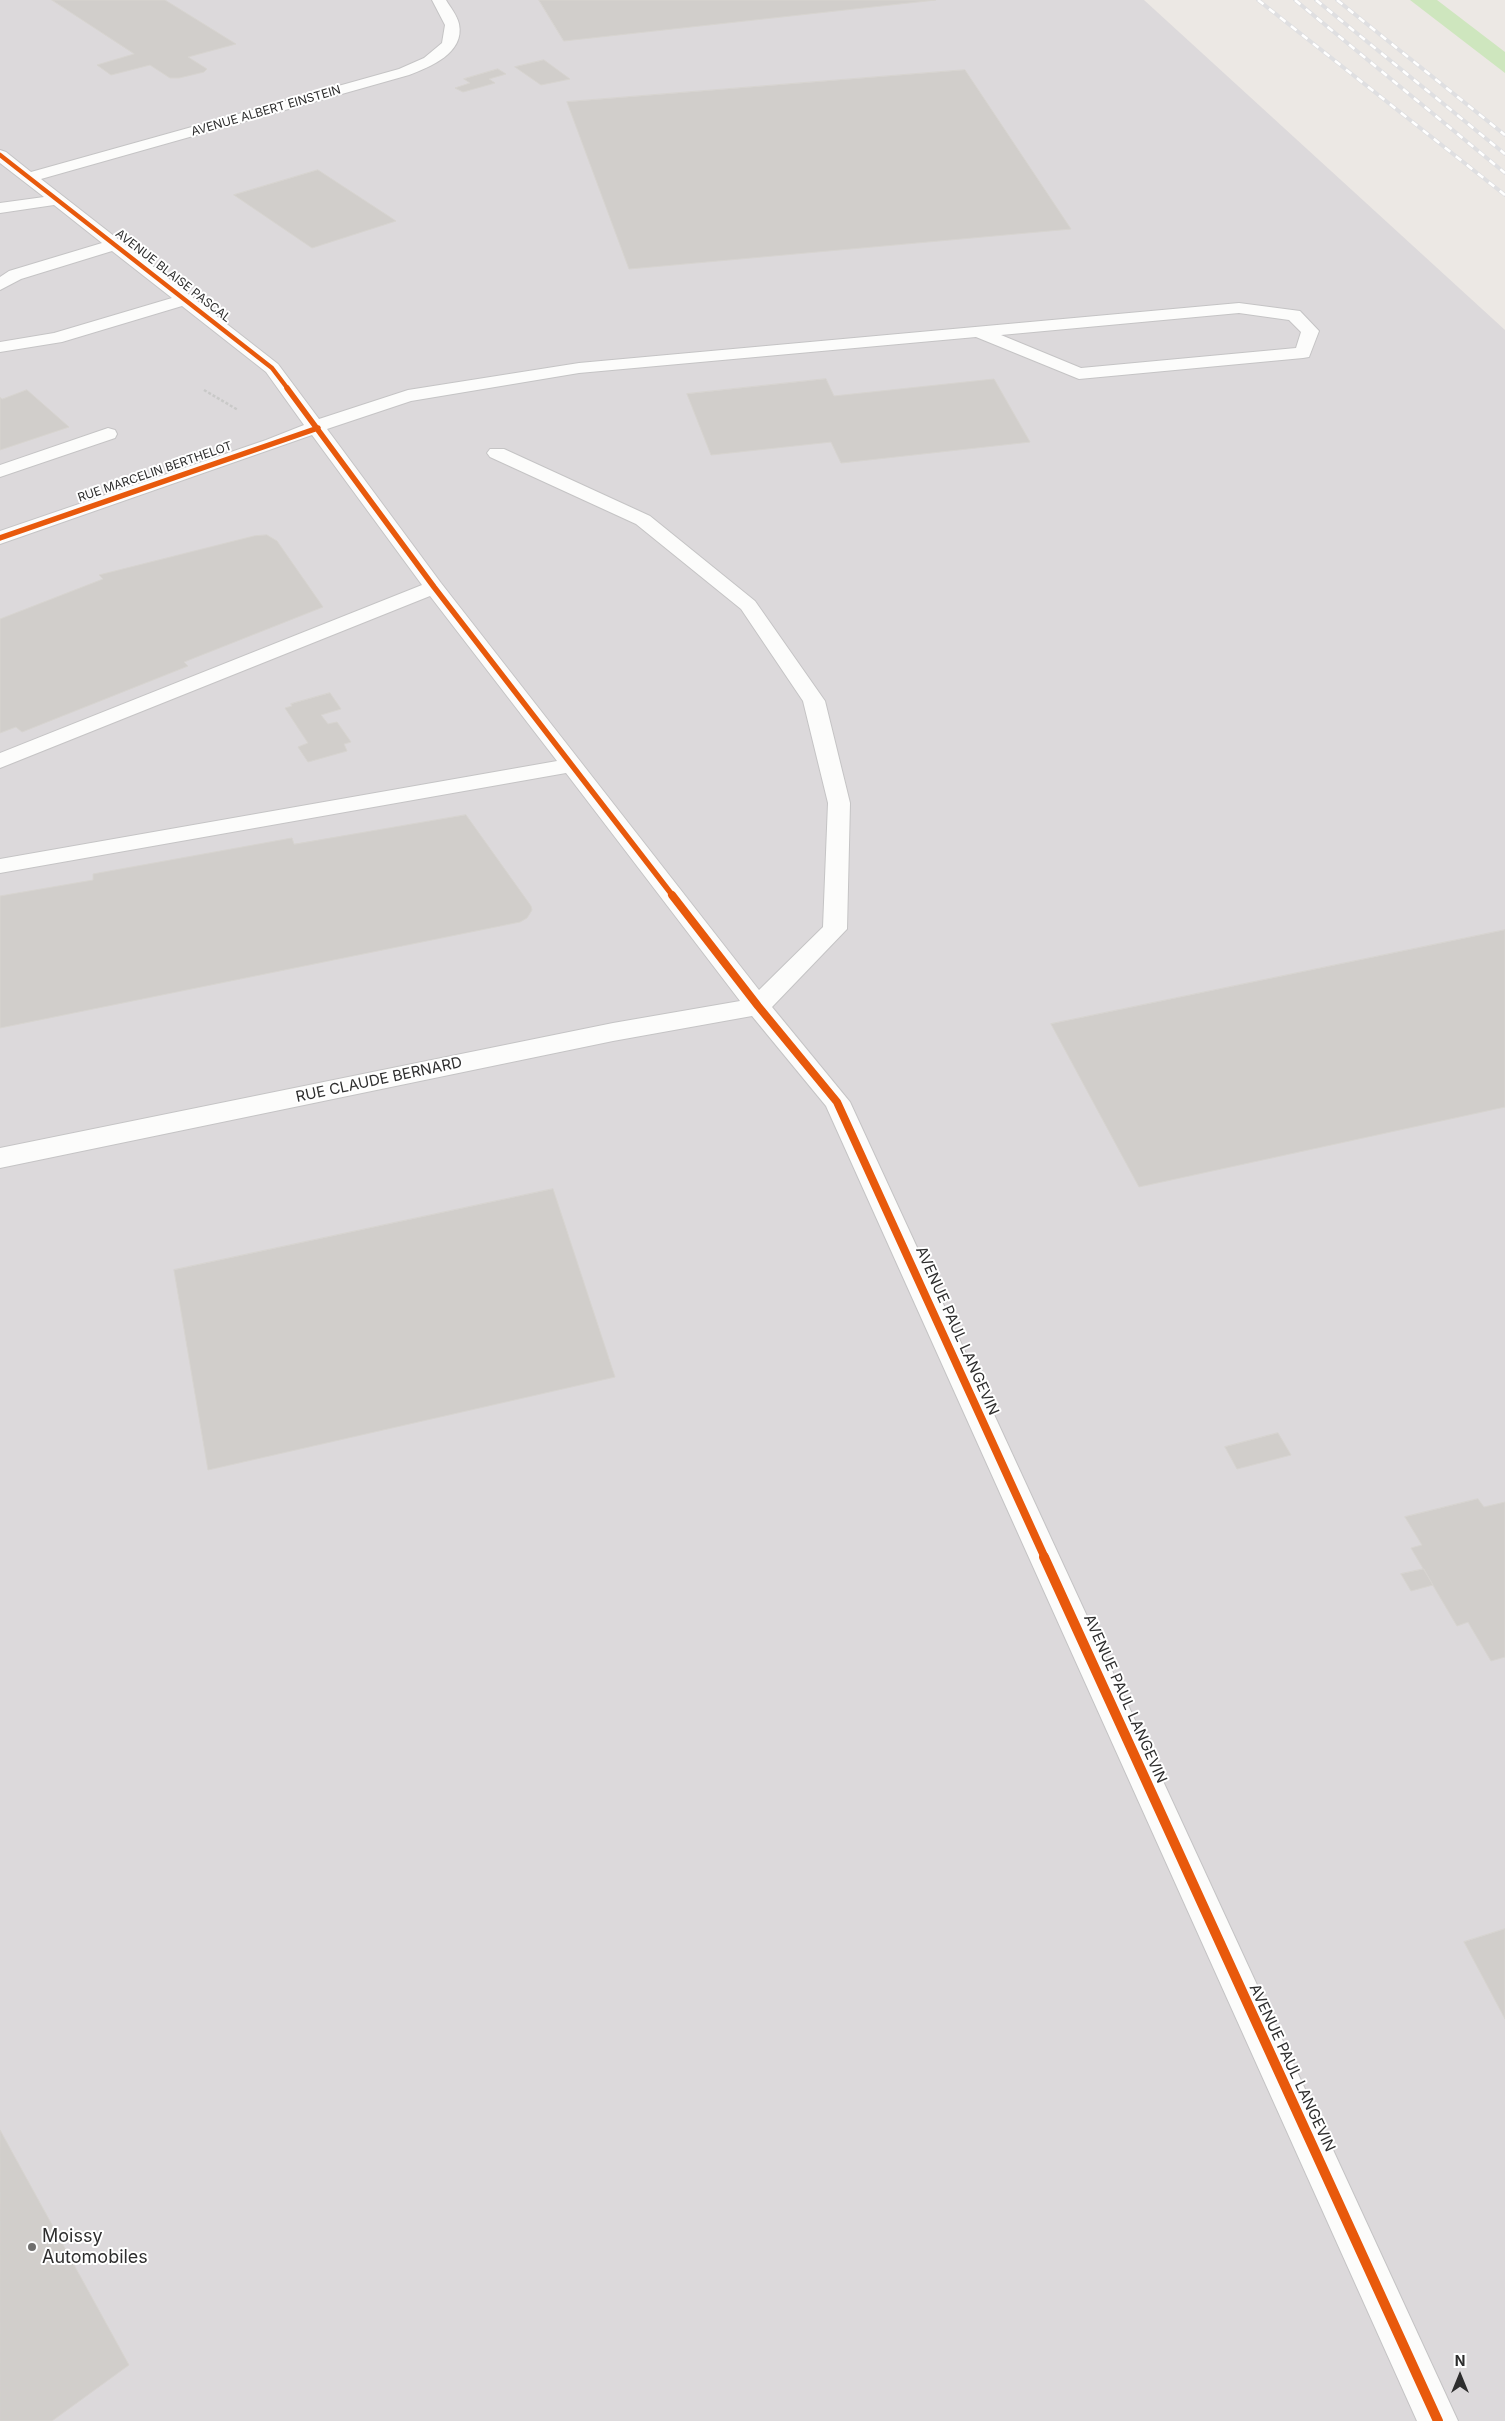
<!DOCTYPE html>
<html>
<head>
<meta charset="utf-8">
<style>
	body { margin:0 }
	#map { position:relative; width:1505px; height:2421px; overflow:hidden; background:#ece8e4; font-family:Inter,sans-serif }
	canvas { display:block }
	.north { position:absolute; left:1435px; top:2351px; width:50px; height:50px; -webkit-text-stroke:4px #fff; paint-order:stroke; rotate:0deg; font-size:14px; font-weight:700; line-height:20px; text-align:center; color:#2e2e2e }
	.north::after { content:''; display:block; margin:auto; width:18px; height:22px; background:#2e2e2e; clip-path:polygon(50% 0,100% 100%,50% 72%,0 100%) }
</style>
</head>
<body>
<div id="map">
<canvas width="1505" height="2421"></canvas>
<div class="north">N</div>
</div>
<script>
const ctx = document.querySelector('canvas').getContext('2d');
ctx.lineJoin = 'round';
function fill(path, color) {
  ctx.fillStyle = color;
  ctx.fill(path, 'evenodd');
}
function strokePath(path, color, width, dash) {
  ctx.strokeStyle = color;
  ctx.lineWidth = width;
  ctx.lineCap = dash ? 'butt' : 'round';
  ctx.setLineDash(dash || []);
  ctx.stroke(path);
}
function label(font, color, halo, rows, align = 'center') {
  ctx.font = font + ' Inter,sans-serif';
  ctx.lineWidth = 4;
  ctx.setLineDash([]);
  ctx.textBaseline = 'middle';
  ctx.strokeStyle = halo;
  ctx.fillStyle = color;
  for (const [text, x, y, turn = 0] of rows) {
    ctx.save();
    ctx.translate(x, y);
    ctx.rotate((+turn || 0) * Math.PI / 180);
    ctx.textAlign = isNaN(turn) ? turn : align;
    if (halo) ctx.strokeText(text, 0, 0);
    ctx.fillText(text, 0, 0);
    ctx.restore();
  }
}
const industrial = new Path2D(`
	M0,0H1144L1505,330V2421H0Z`);
const green = new Path2D(`
	M1410,0H1437L1505,52V73Z`);
const building = new Path2D(`
	M52,0H165L236,44L188,57L207,69L204,72L179,78H170L150,65L111,75L97,65L134,54Z
	M539,0H936L564,41Z
	M544,60L570,79L541,85L515,67Z
	M498,69L506,74L489,79L495,83L463,92L455,88L470,83L464,79Z
	M965,70L1071,229L629,269L567,102Z
	M318,170L396,221L312,248L234,195Z
	M826,379L834,396L994,379L1030,442L841,463L831,442L711,455L687,394Z
	M27,390L69,427L0,450V397L2,399Z
	M267,535L277,541L323,607L184,662L188,666L22,732L16,727L0,733V619L103,579L99,575L254,536Z
	M330,693L341,709L321,715L328,724L337,722L351,742L344,744L347,751L308,762L298,747L308,743L285,708L292,706L291,704Z
	M466,815L531,906L532,910L527,918L520,922L0,1028V896L93,880V874L292,838L294,844Z
	M1505,930V1107L1139,1187L1051,1024Z
	M553,1189L615,1377L208,1470L174,1270Z
	M1278,1433L1291,1455L1237,1469L1225,1447Z
	M1478,1499L1484,1507L1505,1502V1657L1491,1661L1468,1622L1457,1626L1411,1548L1422,1545L1405,1517Z
	M1424,1569L1433,1585L1411,1591L1401,1574Z
	M1505,1929V2019L1464,1942Z
	M0,2130L129,2365L52,2421H0Z`);
const path = new Path2D(`
	M204,390L238,410`);
const minor = new Path2D(`
	M432,0H446C450,7 457,15 459,24C465,53 430,67 409,75L41,179L278,364L319,419L408,390L579,363L1239,303L1300,311L1319,331L1309,357L1303,358L1079,379L976,337L579,373L411,401L327,429L441,583L759,990L823,927L828,803L803,701L741,609L636,524L490,457L487,453L490,449H504L650,516L755,601L825,701L850,803L847,929L772,1007L850,1102L1458,2421H1417L826,1106L752,1016L613,1041L0,1168V1148L613,1023L740,1001L566,773L0,873V859L557,761L430,596L0,768V753L422,585L312,435L0,544V531L266,440L304,425L266,372L182,306L62,342L0,352V342L54,333L172,298L112,251L21,279L0,290V277L9,271L102,243L54,205L0,213V203L44,197L0,163V150L6,152L31,172L399,69L424,58L442,43L445,25ZM1239,313L1289,320L1301,332L1296,348L1081,368L1001,335Z
	M108,428L115,430L117,434L115,438L0,477V465Z`);
const rail = new Path2D(`
	M1258,0L1505,195
	M1295,0L1505,173
	M1316,0L1505,154
	M1337,0L1505,135`);
const cyclewayFar3 = new Path2D(`
	M0,155L272,368L288,389`);
const cyclewayFar2 = new Path2D(`
	M287,388L434,587L673,896
	M0,538L318,428`);
const cyclewayFar1 = new Path2D(`
	M672,895L758,1006L837,1102L1045,1558`);
const cycleway = new Path2D(`
	M1044,1557L1438,2421`);
const markers = [
	[32,2247,5,"#706f6e"]
];
const farStreetnames = [
	["AVENUE ALBERT EINSTEIN",266,111,-16],
	["AVENUE BLAISE PASCAL",173,276,38],
	["RUE MARCELIN BERTHELOT",155,472,-19]
];
const streetNames = [
	["RUE CLAUDE BERNARD",379,1080,-12],
	["AVENUE PAUL LANGEVIN",957,1331,66],
	["AVENUE PAUL LANGEVIN",1125,1699,66],
	["AVENUE PAUL LANGEVIN",1292,2068,65]
];
const nearPoinames = [
	["Moissy",42,2237],
	["Automobiles",42,2258]
];
fill(industrial, '#dcd9db');
fill(green, '#cee6be');
fill(building, '#d1cecb');
strokePath(building, '#d7d4d0', 1);
strokePath(minor, '#c5c4c5', 2);
strokePath(path, '#c9c9c8', 2.5, [3, 2]);
fill(minor, '#fcfcfb');
strokePath(rail, '#dfdfe1', 4);
strokePath(rail, '#fff', 2.5, [7]);
strokePath(cyclewayFar3, '#e8590c', 4.5);
strokePath(cyclewayFar2, '#e8590c', 5.5);
strokePath(cyclewayFar1, '#e8590c', 8);
strokePath(cycleway, '#e8590c', 10);
for (const [x, y, r, color] of markers) {
  const dot = new Path2D();
  dot.arc(x, y, r, 0, 2 * Math.PI);
  ctx.fillStyle = color;
  ctx.fill(dot);
  strokePath(dot, '#fff', 2);
}
label('12px', '#2e2e2e', '#fff', farStreetnames);
label('15px', '#2e2e2e', '#fff', streetNames);
label('18px', '#2e2e2e', '#fff', nearPoinames, 'left');
</script>
</body>
</html>
